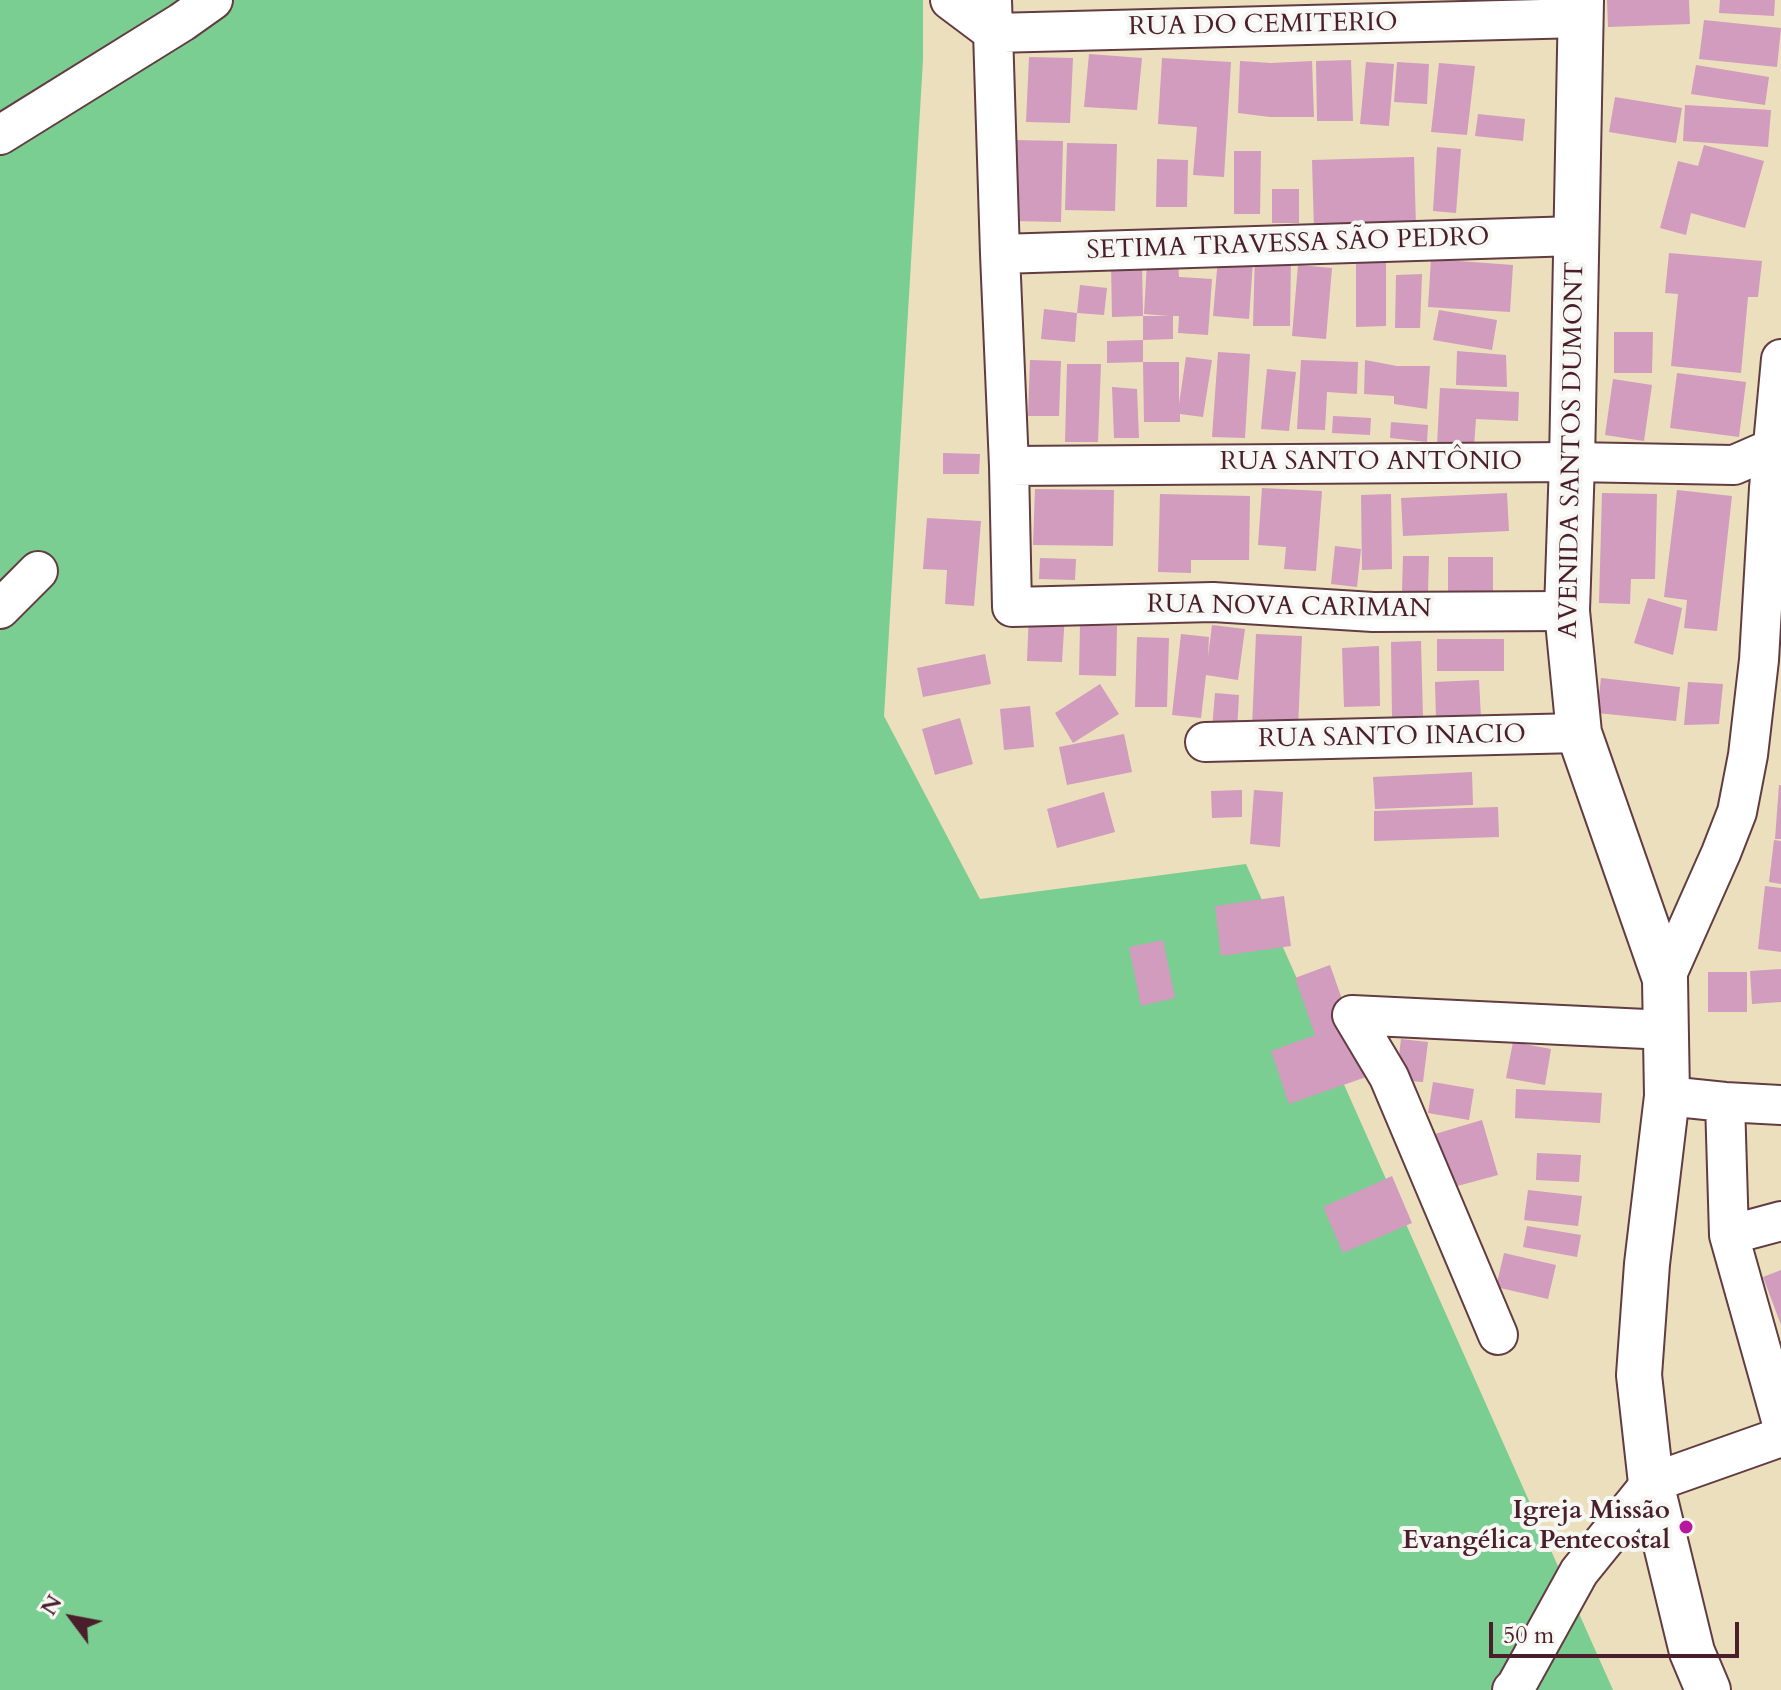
<!DOCTYPE html>
<html>
<head>
<meta charset="utf-8">
<style>
	body { margin:0 }
	#map { position:relative; width:1781px; height:1690px; overflow:hidden; background:#ecdfbd; font-family:Cardo,serif }
	canvas { display:block }
	.north { position:absolute; left:32px; top:1578px; width:80px; height:80px; -webkit-text-stroke:6px #f6f6f2; paint-order:stroke; rotate:302deg; font-size:22px; font-weight:700; line-height:32px; text-align:center; color:#4a1f2b }
	.north::after { content:''; display:block; margin:auto; width:28px; height:36px; background:#4a1f2b; clip-path:polygon(50% 0,100% 100%,50% 72%,0 100%) }
	.scale { position:absolute; left:1489px; top:1622px; width:250px; height:36px; box-sizing:border-box; border:4px solid #4a1f2b; border-top:0; padding-left:10px; font-size:24px; line-height:28px; white-space:nowrap; color:#4a1f2b; -webkit-text-stroke:6px #f6f6f2; paint-order:stroke }
</style>
</head>
<body>
<div id="map">
<canvas width="1781" height="1690"></canvas>
<div class="north">N</div>
<div class="scale">50 m</div>
</div>
<script>
const ctx = document.querySelector('canvas').getContext('2d');
ctx.lineJoin = 'round';
function fill(path, color) {
  ctx.fillStyle = color;
  ctx.fill(path, 'evenodd');
}
function strokePath(path, color, width, dash) {
  ctx.strokeStyle = color;
  ctx.lineWidth = width;
  ctx.lineCap = dash ? 'butt' : 'round';
  ctx.setLineDash(dash || []);
  ctx.stroke(path);
}
function label(font, color, halo, rows, align = 'center') {
  ctx.font = font + ' Cardo,serif';
  ctx.lineWidth = 8;
  ctx.setLineDash([]);
  ctx.textBaseline = 'middle';
  ctx.strokeStyle = halo;
  ctx.fillStyle = color;
  for (const [text, x, y, turn = 0] of rows) {
    ctx.save();
    ctx.translate(x, y);
    ctx.rotate((+turn || 0) * Math.PI / 180);
    ctx.textAlign = isNaN(turn) ? turn : align;
    if (halo) ctx.strokeText(text, 0, 0);
    ctx.fillText(text, 0, 0);
    ctx.restore();
  }
}
const green = new Path2D(`
	M0,0H923V60L884,716L980,899L1246,864L1613,1690H0Z`);
const building = new Path2D(`
	M1607,0H1689L1690,24L1608,27Z
	M1720,0H1775L1774,16L1719,13Z
	M1704,20L1781,28L1777,67L1699,59Z
	M1089,54L1142,58L1137,110L1084,107Z
	M1029,57L1073,58L1070,123L1026,122Z
	M1162,58L1231,62L1224,177L1193,175L1197,127L1158,124Z
	M1351,60L1353,121H1317L1316,61Z
	M1240,61L1271,63L1312,61L1314,117H1270L1238,113Z
	M1366,62L1394,64L1389,126L1360,124Z
	M1397,62L1429,64L1427,104L1394,102Z
	M1439,63L1475,66L1467,135L1431,132Z
	M1696,65L1769,77L1765,105L1691,94Z
	M1615,97L1682,108L1676,143L1609,132Z
	M1685,105L1771,110L1768,147L1683,141Z
	M1478,114L1525,119L1523,141L1475,136Z
	M1013,140L1063,141L1061,222L1012,221Z
	M1067,143L1117,144L1115,211L1065,210Z
	M1704,145L1764,161L1745,228L1691,213L1686,235L1660,228L1678,161L1698,166Z
	M1437,147L1461,149L1456,213L1433,211Z
	M1234,151H1261L1260,214H1234Z
	M1414,157L1416,227L1314,230L1312,160Z
	M1157,159L1188,160L1187,207H1156Z
	M1272,189H1299V223H1272Z
	M1255,252L1291,253L1290,326H1253Z
	M1669,253L1762,261L1758,297H1748L1741,373L1671,366L1678,294L1665,293Z
	M1218,258L1253,261L1249,319L1213,316Z
	M1431,259L1513,265L1510,312L1428,307Z
	M1142,262L1143,316L1112,317L1111,263Z
	M1147,262L1178,263L1179,277L1212,279L1208,335L1178,333L1179,316H1173V339L1143,340V362L1107,363V341L1143,340V316H1169L1144,314Z
	M1356,263H1386V326L1356,327Z
	M1298,265L1332,268L1326,339L1292,336Z
	M1422,274L1420,328H1395L1396,275Z
	M1080,285L1107,288L1104,315L1077,313L1075,342L1041,339L1044,309L1077,313Z
	M1439,310L1497,320L1492,350L1433,340Z
	M1614,332H1653L1652,373H1614Z
	M1457,351L1506,355L1507,387L1456,385Z
	M1218,352L1250,354L1245,438L1212,437Z
	M1186,357L1212,360L1203,417L1180,414V422H1144L1143,362H1179V404Z
	M1030,360L1061,361L1059,416H1028Z
	M1301,360L1358,362L1357,394L1327,392L1325,430L1297,429Z
	M1365,360L1397,366H1430L1427,409L1394,404V396L1364,394Z
	M1067,364H1101L1098,442H1065Z
	M1267,369L1296,372L1289,431L1261,429Z
	M1677,373L1746,382L1739,437L1670,428Z
	M1613,379L1652,385L1644,441L1605,435Z
	M1112,387L1137,389L1139,438H1114Z
	M1440,388L1519,392L1518,421L1476,419L1474,446L1437,445Z
	M1333,416L1371,418L1370,435L1332,433Z
	M1391,422L1428,425L1427,442L1390,438Z
	M943,453L980,454L979,474H943Z
	M1262,488L1322,491L1316,571L1284,569L1286,547L1258,545Z
	M1035,489L1114,490L1113,546L1033,545Z
	M1677,490L1732,496L1717,631L1684,628L1687,600L1664,597Z
	M1507,493L1509,531L1403,536L1401,498Z
	M1602,493L1657,494L1655,579H1631L1630,604L1599,603Z
	M1160,494L1250,496L1249,560H1191V573L1158,572Z
	M1391,494L1392,569L1362,570L1361,495Z
	M927,518L981,521L974,606L945,604L947,570L923,569Z
	M1335,546L1361,549L1357,587L1331,584Z
	M1403,556H1429L1428,592H1402Z
	M1448,557H1493V591H1448Z
	M1040,558L1076,559L1075,580L1039,579Z
	M1648,598L1682,608L1673,655L1634,643Z
	M1029,611L1065,614L1062,662L1027,661Z
	M1080,625L1117,626L1116,676L1079,675Z
	M1212,625L1245,629L1238,680L1206,675L1201,718L1172,715L1181,634L1209,637L1208,657Z
	M1256,634L1302,636L1298,728L1252,727Z
	M1137,637L1169,638L1167,707H1135Z
	M1437,639H1504V671H1437Z
	M1421,641L1423,718H1392L1391,642Z
	M1379,646L1380,706L1344,707L1342,648Z
	M985,654L991,684L923,697L917,668Z
	M1601,678L1680,687L1676,721L1597,713Z
	M1479,680L1481,718L1436,720L1435,682Z
	M1688,682L1723,684L1719,724L1684,725Z
	M1100,684L1119,714L1073,743L1055,713Z
	M1215,693L1239,695L1237,731L1212,729Z
	M1030,706L1034,747L1004,750L1000,709Z
	M960,718L973,764L935,775L922,729Z
	M1124,734L1132,772L1067,785L1059,747Z
	M1472,772L1473,805L1375,809L1373,777Z
	M1779,785H1781V839H1775Z
	M1242,790V817L1212,818L1211,791Z
	M1254,790L1283,792L1280,847L1250,844Z
	M1104,792L1115,832L1057,848L1047,809Z
	M1498,807L1499,837L1374,841V811Z
	M1774,840L1781,841V884L1769,882Z
	M1765,886L1781,888V952L1758,949Z
	M1284,896L1291,946L1221,956L1215,906Z
	M1163,940L1175,998L1141,1006L1129,947Z
	M1330,965L1369,1076L1289,1104L1271,1051L1315,1035L1295,978Z
	M1781,969V1002L1752,1004L1750,971Z
	M1708,972H1747V1012H1708Z
	M1401,1039L1428,1042L1423,1082L1396,1080Z
	M1513,1042L1551,1049L1545,1085L1506,1078Z
	M1433,1082L1474,1089L1469,1120L1428,1113Z
	M1516,1089L1602,1093L1600,1123L1515,1118Z
	M1482,1120L1498,1175L1450,1188L1435,1134Z
	M1537,1153L1581,1155L1579,1182L1536,1180Z
	M1392,1176L1412,1223L1343,1253L1323,1207Z
	M1528,1190L1582,1196L1578,1226L1524,1220Z
	M1527,1226L1581,1235L1577,1257L1523,1247Z
	M1504,1253L1556,1265L1548,1299L1496,1287Z
	M1781,1270V1325L1763,1277Z`);
const minor = new Path2D(`
	M950,0L994,33
	M992,0L1000,254L1009,466L1012,607L1213,602L1373,612L1567,611
	M994,33L1581,18
	M0,135L182,22L213,0
	M1000,254L1576,236
	M1009,466L1572,462L1734,465L1773,448H1781
	M0,609L38,571
	M1205,742L1579,733
	M1665,979L1721,853L1737,812L1748,755L1759,660L1769,488L1781,359
	M1352,1015L1389,1077L1498,1335
	M1352,1015L1667,1030
	M1667,1096L1725,1102L1781,1105
	M1725,1102L1729,1235L1781,1420
	M1729,1235L1781,1221
	M1512,1690L1516,1686L1579,1572L1651,1483L1781,1437`);
const major = new Path2D(`
	M1581,0L1572,462L1567,611L1579,733L1665,979L1667,1096L1647,1264L1639,1375L1651,1483L1692,1652L1708,1690`);
const markers = [
	[1686,1527,8,"#b5179e"]
];
const streetNames = [
	["RUA DO CEMITERIO",1263,26,-1],
	["SETIMA TRAVESSA SÃO PEDRO",1288,245,-2],
	["AVENIDA SANTOS DUMONT",1573,450,-89],
	["RUA SANTO ANTÔNIO",1371,463],
	["RUA NOVA CARIMAN",1289,608,1],
	["RUA SANTO INACIO",1392,738,-1]
];
const poiNames = [
	["Igreja Missão",1670,1512],
	["Evangélica Pentecostal",1670,1542]
];
fill(green, '#7ace91');
fill(building, '#d19cbd');
strokePath(minor, '#623c41', 42);
strokePath(major, '#623c41', 48);
strokePath(minor, '#fff', 38);
strokePath(major, '#fff', 44);
for (const [x, y, r, color] of markers) {
  const dot = new Path2D();
  dot.arc(x, y, r, 0, 2 * Math.PI);
  ctx.fillStyle = color;
  ctx.fill(dot);
  strokePath(dot, '#f6f6f2', 3);
}
label('26px', '#4a1f2b', '#f6f6f2', streetNames);
label('bold 26px', '#4a1f2b', '#f6f6f2', poiNames, 'right');
</script>
</body>
</html>
